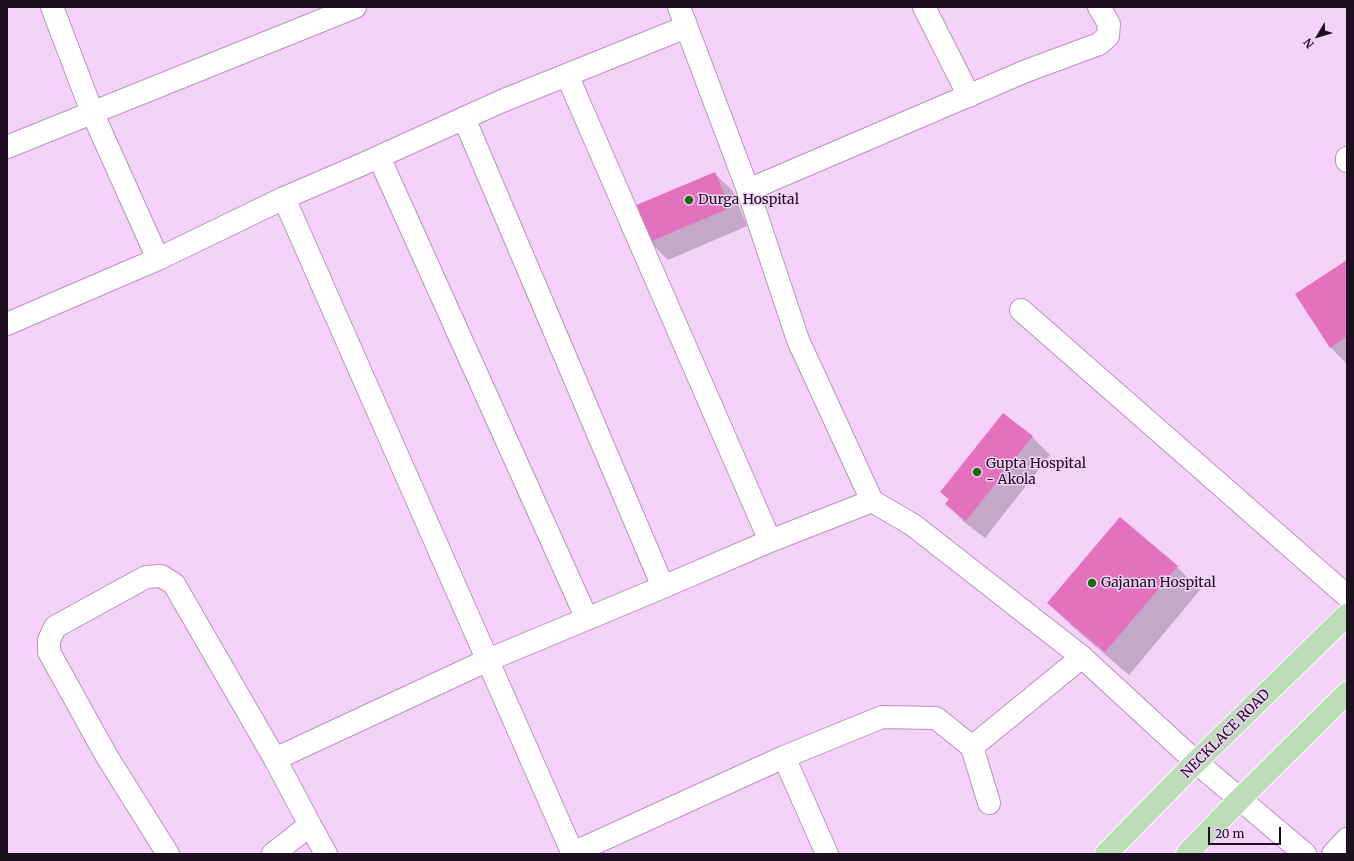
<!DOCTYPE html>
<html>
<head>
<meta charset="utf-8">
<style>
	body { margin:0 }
	#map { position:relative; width:1354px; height:861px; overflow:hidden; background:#f4d2fa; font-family:Merriweather,serif }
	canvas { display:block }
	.frame { position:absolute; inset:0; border:8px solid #1d0e20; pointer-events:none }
	.north { position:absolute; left:1298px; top:16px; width:40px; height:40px; -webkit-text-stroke:3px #f4d2fa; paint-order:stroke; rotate:232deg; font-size:11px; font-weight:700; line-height:16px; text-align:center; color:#1d0e20 }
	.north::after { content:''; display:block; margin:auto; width:14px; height:18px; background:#1d0e20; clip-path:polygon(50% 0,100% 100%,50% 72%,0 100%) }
	.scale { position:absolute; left:1208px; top:827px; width:73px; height:18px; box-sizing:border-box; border:2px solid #1d0e20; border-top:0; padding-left:5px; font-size:12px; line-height:14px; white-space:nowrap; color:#1d0e20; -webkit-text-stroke:3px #f4d2fa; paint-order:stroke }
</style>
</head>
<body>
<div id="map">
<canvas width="1354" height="861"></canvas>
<div class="frame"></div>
<div class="north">N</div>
<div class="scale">20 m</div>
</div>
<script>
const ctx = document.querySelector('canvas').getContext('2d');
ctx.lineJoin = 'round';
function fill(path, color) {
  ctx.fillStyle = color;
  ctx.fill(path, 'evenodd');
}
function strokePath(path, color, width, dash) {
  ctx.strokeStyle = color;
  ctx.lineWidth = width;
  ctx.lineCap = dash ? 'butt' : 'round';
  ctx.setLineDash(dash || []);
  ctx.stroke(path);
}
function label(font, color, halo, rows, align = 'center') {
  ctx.font = font + ' Merriweather,serif';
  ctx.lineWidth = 3;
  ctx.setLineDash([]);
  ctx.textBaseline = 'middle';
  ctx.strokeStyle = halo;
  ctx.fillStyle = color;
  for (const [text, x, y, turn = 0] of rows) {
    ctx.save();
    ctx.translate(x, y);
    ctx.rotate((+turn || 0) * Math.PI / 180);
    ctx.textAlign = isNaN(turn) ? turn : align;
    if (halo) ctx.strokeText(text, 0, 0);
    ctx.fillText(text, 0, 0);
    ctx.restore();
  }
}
const shadow = new Path2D(`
	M715,174L733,191L747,226L668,260L650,242Z
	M1347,261V364L1330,347Z
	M1032,437L1050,455L985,538L964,522L946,504L949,500L941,492Z
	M1177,567L1200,590L1129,675L1072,626L1048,603Z`);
const building = new Path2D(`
	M715,172L730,208L649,242L634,206Z
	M1347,260V336L1330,348L1295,294Z
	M1003,413L1033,436L966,521L945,504L949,499L940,492Z
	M1120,517L1178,566L1105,652L1047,603Z`);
const minor = new Path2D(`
	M52,7L92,112L158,259
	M679,7L748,190L798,340L872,501L913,525L1082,657L1196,762L1305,854
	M924,7L969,96
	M567,75L770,541
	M464,118L663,587
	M7,147L355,7
	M379,157L587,619
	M1347,158V161
	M748,190L1026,71L1099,44L1108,36L1109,24L1099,7
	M284,198L573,854
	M1021,310L1347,596
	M7,324L158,259L284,198L363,164L502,101L686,27
	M972,747L1082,657
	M784,757L827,854
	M310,825L326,854
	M573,853L784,757L882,717L936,718L972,747L989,803
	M168,854L106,755L49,652V640L55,627L146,577L161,576L174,584L275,759
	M273,854L310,825L275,759L488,660L663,587L770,541L872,501
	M1333,854L1347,839`);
const major = new Path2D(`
	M1106,854L1196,762L1347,615
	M1187,854L1240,799L1347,693`);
const markers = [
	[689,200,5,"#1a6b10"],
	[977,472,5,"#1a6b10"],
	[1092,583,5,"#1a6b10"]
];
const poiNames = [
	["Durga Hospital",698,200],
	["Gupta Hospital",986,464],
	["- Akola",986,480],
	["Gajanan Hospital",1101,583]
];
const streetNames = [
	["NECKLACE ROAD",1226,734,-45]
];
fill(shadow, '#0003');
fill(building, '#e371bd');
strokePath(minor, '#ba92c1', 24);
strokePath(major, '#fff', 24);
strokePath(minor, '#fff', 22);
strokePath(major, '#bbdeb6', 22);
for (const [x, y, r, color] of markers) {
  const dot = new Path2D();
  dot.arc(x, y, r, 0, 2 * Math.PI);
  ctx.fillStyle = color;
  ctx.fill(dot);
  strokePath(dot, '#f4d2fa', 1.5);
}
label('14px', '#1d0e20', '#f4d2fa', poiNames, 'left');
label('14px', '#1d0e20', '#f4d2fa', streetNames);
</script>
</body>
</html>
